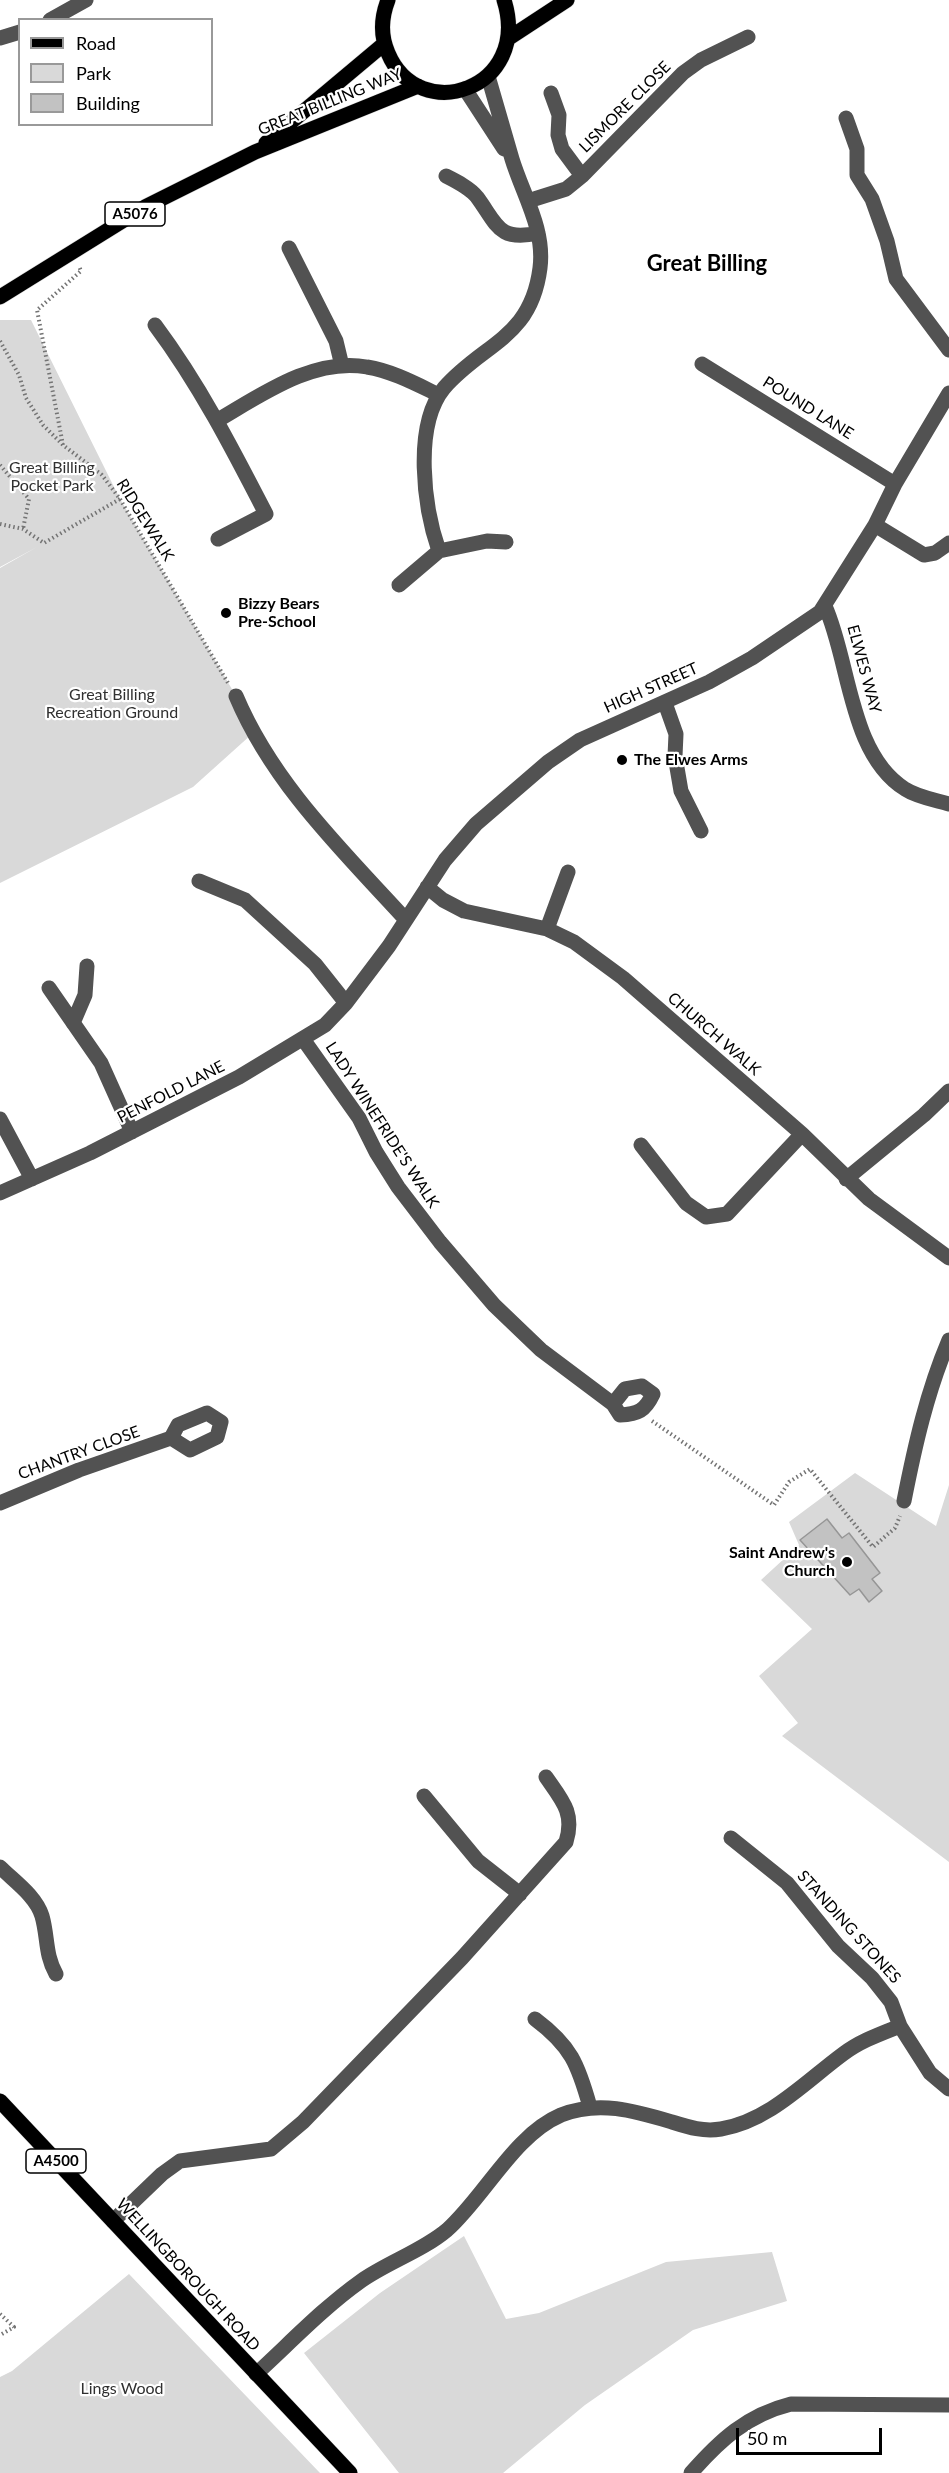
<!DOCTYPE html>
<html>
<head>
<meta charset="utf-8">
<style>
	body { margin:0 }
	#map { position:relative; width:949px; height:2473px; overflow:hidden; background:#fff; font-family:Lato,sans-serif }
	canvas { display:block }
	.legend { position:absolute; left:18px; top:18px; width:195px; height:108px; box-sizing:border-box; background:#fff; border:2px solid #999; margin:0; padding:8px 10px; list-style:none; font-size:18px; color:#000 }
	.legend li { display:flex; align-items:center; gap:12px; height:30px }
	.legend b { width:30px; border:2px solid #999 }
	.scale { position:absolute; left:736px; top:2428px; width:146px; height:27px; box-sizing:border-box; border:3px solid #000; border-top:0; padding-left:8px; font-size:18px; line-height:21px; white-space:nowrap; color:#000; -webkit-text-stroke:4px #fff; paint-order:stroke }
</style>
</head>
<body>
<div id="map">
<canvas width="949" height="2473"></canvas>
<ul class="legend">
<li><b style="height:8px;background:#000"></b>Road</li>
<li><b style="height:16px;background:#d9d9d9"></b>Park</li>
<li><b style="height:16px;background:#c2c2c2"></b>Building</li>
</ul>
<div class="scale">50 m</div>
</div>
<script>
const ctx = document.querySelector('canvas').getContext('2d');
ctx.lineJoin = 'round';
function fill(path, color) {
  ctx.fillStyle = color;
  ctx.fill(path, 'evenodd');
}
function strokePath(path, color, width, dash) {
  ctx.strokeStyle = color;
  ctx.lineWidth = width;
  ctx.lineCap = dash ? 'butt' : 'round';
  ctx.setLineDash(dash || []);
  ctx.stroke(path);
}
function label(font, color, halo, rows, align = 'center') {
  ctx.font = font + ' Lato,sans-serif';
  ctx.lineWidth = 4.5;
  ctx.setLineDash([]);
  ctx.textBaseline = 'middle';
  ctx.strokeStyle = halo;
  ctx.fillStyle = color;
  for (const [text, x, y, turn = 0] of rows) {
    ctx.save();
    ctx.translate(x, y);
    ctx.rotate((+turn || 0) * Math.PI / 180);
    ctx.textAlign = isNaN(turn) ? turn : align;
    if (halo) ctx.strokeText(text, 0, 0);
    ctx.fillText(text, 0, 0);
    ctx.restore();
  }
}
const green = new Path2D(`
	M0,320H31L120,499L236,696L252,734L193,787L0,883V568L37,547L0,567Z
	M855,1473L936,1526L949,1485V1862L782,1736L798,1723L759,1676L812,1629L761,1580L799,1545L789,1522Z
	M464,2236L506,2319L539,2313L666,2262L772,2252L787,2301L693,2330L585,2405L503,2473H399L304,2353L380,2293Z
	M129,2274L320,2473H0V2377L12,2371Z`);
const building = new Path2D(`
	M827,1519L842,1538L849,1533L880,1573L872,1579L882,1591L869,1602L859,1589L850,1595L800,1540Z`);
const path = new Path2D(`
	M0,341L19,375L26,398L43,425L63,445L102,475L120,499L228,683
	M63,445L37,310L81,271L79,266
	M0,465L29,499L23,529
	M0,524L23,529L44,543L120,499
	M652,1421L774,1505L789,1482L810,1469L873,1547L895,1528L900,1516
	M0,2314L14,2327L0,2335`);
const minor = new Path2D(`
	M50,20L86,0
	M0,38L20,32
	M465,89L504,149
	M551,93L559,115L558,135L562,149L582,176
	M846,118L857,149V175L872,199L887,241L896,279L949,350
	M446,176C456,181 470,188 477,197C497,224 498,242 538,233
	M528,201L566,189L582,176L683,73L701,60L748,37
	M289,248L336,341L342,366
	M155,325C199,384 232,448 266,514L218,539
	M702,364L895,484
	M218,420C261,395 314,357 367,367C392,371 416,384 439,395
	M875,525L924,555L935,553L949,543
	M439,551C424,508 413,426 444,388C483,343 531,339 540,268C545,229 523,195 512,159C504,132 496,104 488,76
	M399,585L439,551L487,541L506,542
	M825,606C850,661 849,754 905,789C917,797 935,800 949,804
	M236,696C273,784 343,851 406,920
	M665,703L676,734L675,756L681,791L701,831
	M199,881L245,900L315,964L346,1003
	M427,887L443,900L464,911L547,929L574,942L623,978L802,1134L869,1199L949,1258
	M547,929L568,872
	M49,988L101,1063L132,1132
	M73,1023L85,995L87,966
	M303,1039L359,1118L376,1152L398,1187L440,1242L494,1305L541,1350L613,1404L625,1389L642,1386L653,1394C645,1411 638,1414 620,1415L613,1404
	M0,1119L32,1179
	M641,1145L686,1203L706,1217L727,1214L802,1134
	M846,1179L924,1115L949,1091
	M0,1193L90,1153L239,1077L325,1025L346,1003L389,946L445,860L476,824L548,762L580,740L709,682L752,658L820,612L875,525L895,484L949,393
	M904,1501C915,1445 927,1392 949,1340
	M0,1503L79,1470L171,1438L178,1425L207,1413L221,1422L217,1437L190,1450L171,1438
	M424,1796L478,1861L520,1894
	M731,1838L787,1883L838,1946L872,1978L891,2002L900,2026
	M0,1867C14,1881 36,1896 42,1916C48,1937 45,1955 56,1974
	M535,2019C571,2046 578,2064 590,2107
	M113,2221L162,2174L180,2161L271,2149L303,2122L462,1958L566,1842C575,1813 562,1800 546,1777
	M256,2374C290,2343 323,2308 361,2281C388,2262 422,2251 447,2230C485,2196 514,2135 561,2115C599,2100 635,2111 672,2122C688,2127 703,2132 721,2129C769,2121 805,2082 843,2054C860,2041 880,2034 900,2026L930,2073L949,2089
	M691,2473C720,2440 747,2415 791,2404L949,2405`);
const major = new Path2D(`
	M388,0C381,18 380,35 388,53C419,127 532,89 504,0
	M509,38L567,0
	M266,143L384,44
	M0,297L145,207L255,152L418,86
	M0,2101L350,2473`);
const markers = [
	[226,613,6,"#000"],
	[622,760,6,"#000"],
	[847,1562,6,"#000"]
];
const shields = [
	[135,214,60],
	[56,2161,60]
];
const shieldNames = [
	["A5076",135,214],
	["A4500",56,2161]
];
const streetNames = [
	["GREAT BILLING WAY",330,102,-22],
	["LISMORE CLOSE",625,107,-45],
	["POUND LANE",808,408,32],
	["RIDGEWALK",145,520,58],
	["ELWES WAY",864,669,75],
	["HIGH STREET",651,688,-24],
	["CHURCH WALK",714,1034,41],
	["PENFOLD LANE",171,1092,-27],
	["LADY WINEFRIDE'S WALK",382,1125,57],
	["CHANTRY CLOSE",79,1453,-20],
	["STANDING STONES",849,1927,48],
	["WELLINGBOROUGH ROAD",188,2275,47]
];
const parkNames = [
	["Great Billing",52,468],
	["Pocket Park",52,486],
	["Great Billing",112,695],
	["Recreation Ground",112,713],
	["Lings Wood",122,2389]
];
const poiNames = [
	["Bizzy Bears",238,604],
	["Pre-School",238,622],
	["The Elwes Arms",634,760],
	["Saint Andrew's",835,1553,"right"],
	["Church",835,1571,"right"]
];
const districtNames = [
	["Great Billing",707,264]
];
fill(green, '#d9d9d9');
fill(building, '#c2c2c2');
strokePath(building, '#969696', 1.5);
strokePath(major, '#dbdbdb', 16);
strokePath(path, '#747474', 4, [1.5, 3]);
strokePath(minor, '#525252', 15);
strokePath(major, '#000', 15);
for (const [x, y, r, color] of markers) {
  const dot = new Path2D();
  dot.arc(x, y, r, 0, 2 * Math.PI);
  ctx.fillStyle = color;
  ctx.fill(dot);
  strokePath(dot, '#fff', 2);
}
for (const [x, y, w] of shields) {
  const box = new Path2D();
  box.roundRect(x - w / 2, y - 12, w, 24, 4.5);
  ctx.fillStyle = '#fff';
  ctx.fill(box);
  strokePath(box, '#000', 1.5);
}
label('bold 15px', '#000', null, shieldNames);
label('16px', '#000', '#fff', streetNames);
label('16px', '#303030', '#fff', parkNames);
label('bold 16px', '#000', '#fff', poiNames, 'left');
label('bold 22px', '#000', '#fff', districtNames);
</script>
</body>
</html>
